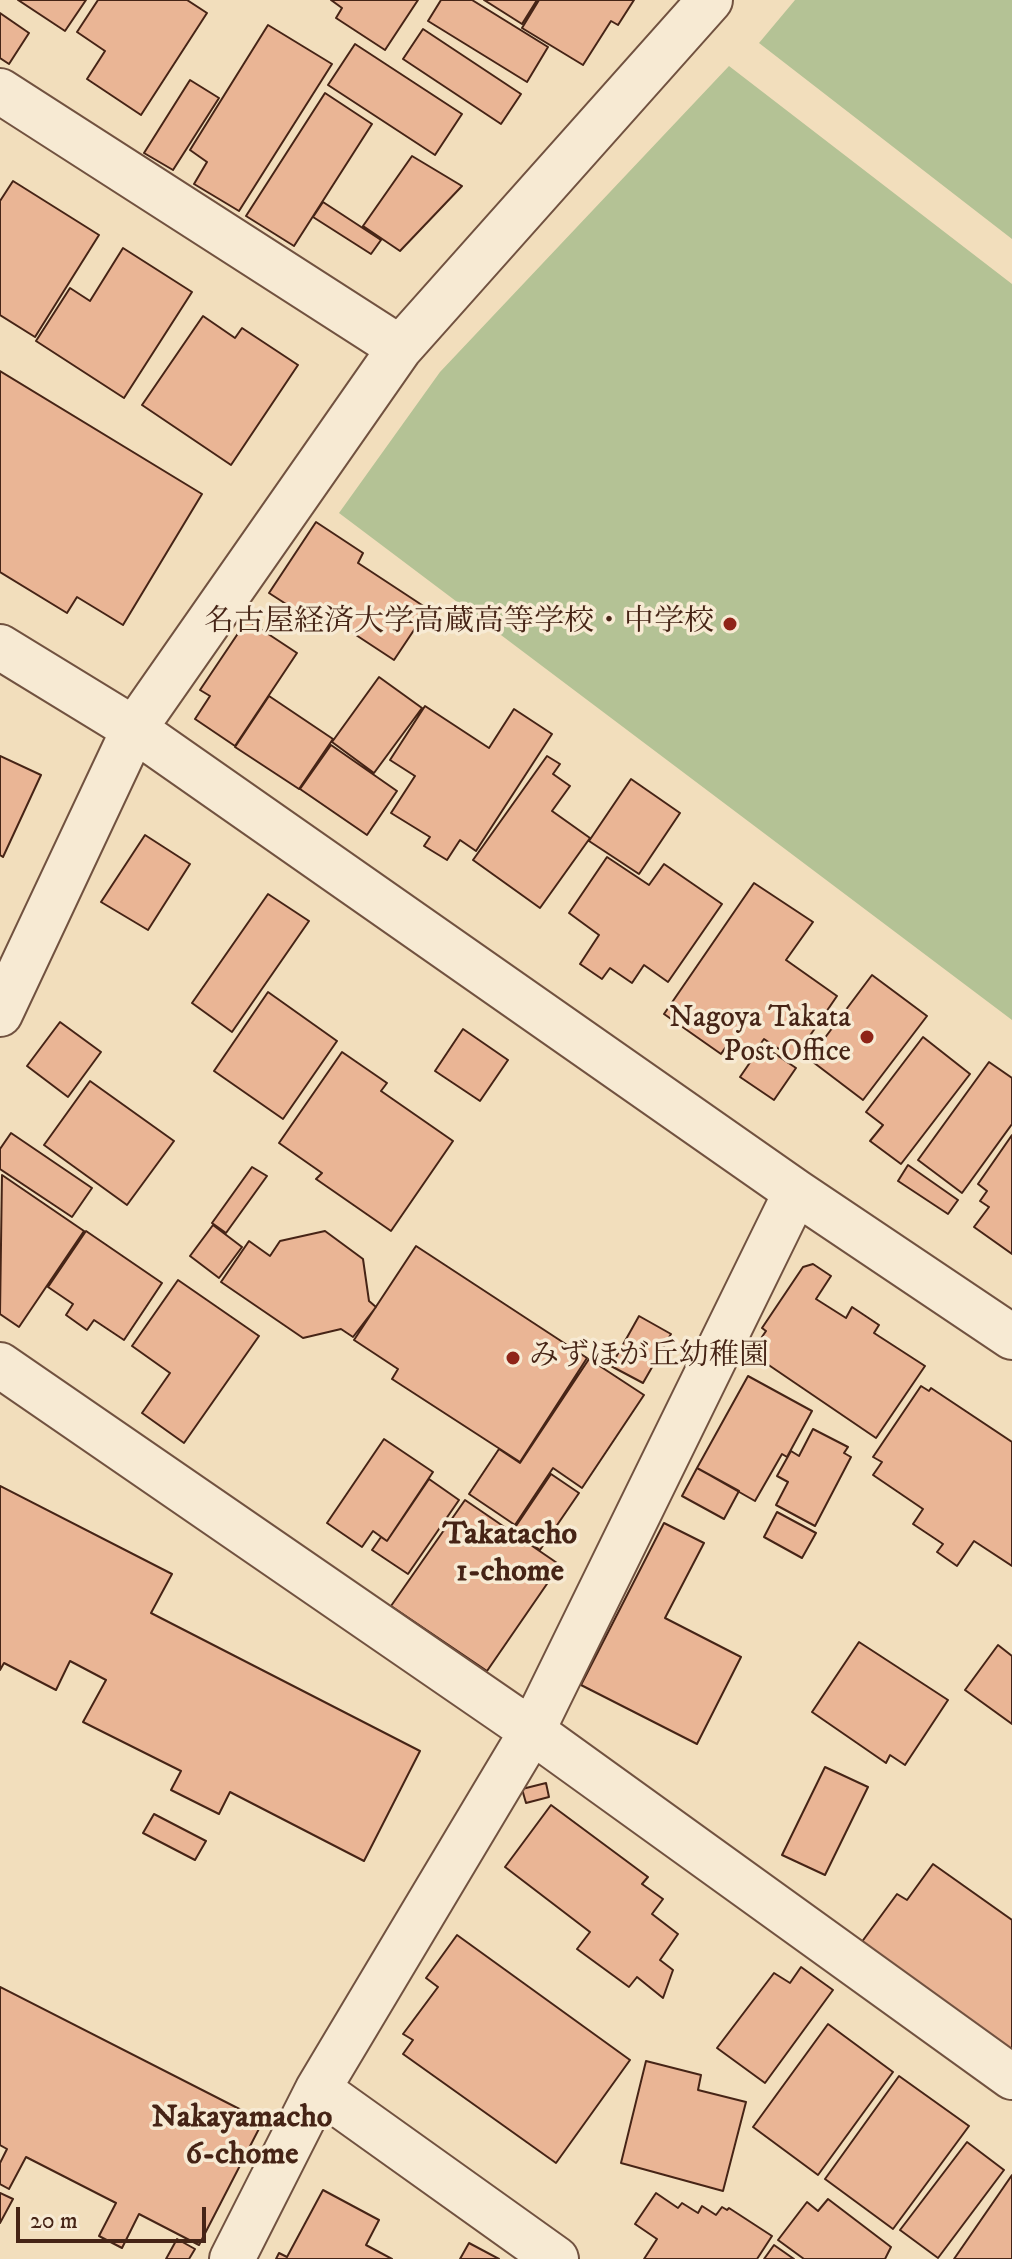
<!DOCTYPE html>
<html>
<head>
<meta charset="utf-8">
<style>
	body { margin:0 }
	#map { position:relative; width:1012px; height:2259px; overflow:hidden; background:#f2debc; font-family:"IM FELL DW Pica",serif }
	canvas { display:block }
	.scale { position:absolute; left:16px; top:2207px; width:190px; height:36px; box-sizing:border-box; border:4px solid #462416; border-top:0; padding-left:10px; font-size:24px; line-height:28px; white-space:nowrap; color:#462416; -webkit-text-stroke:6px #f7ead3; paint-order:stroke }
</style>
</head>
<body>
<div id="map">
<canvas width="1012" height="2259"></canvas>
<div class="scale">20 m</div>
</div>
<script>
const ctx = document.querySelector('canvas').getContext('2d');
ctx.lineJoin = 'round';
function fill(path, color) {
  ctx.fillStyle = color;
  ctx.fill(path, 'evenodd');
}
function strokePath(path, color, width, dash) {
  ctx.strokeStyle = color;
  ctx.lineWidth = width;
  ctx.lineCap = dash ? 'butt' : 'round';
  ctx.setLineDash(dash || []);
  ctx.stroke(path);
}
function label(font, color, halo, rows, align = 'center') {
  ctx.font = font + ' "IM FELL DW Pica","Noto Serif JP",serif';
  ctx.lineWidth = 7;
  ctx.setLineDash([]);
  ctx.textBaseline = 'middle';
  ctx.strokeStyle = halo;
  ctx.fillStyle = color;
  for (const [text, x, y, turn = 0] of rows) {
    ctx.save();
    ctx.translate(x, y);
    ctx.rotate((+turn || 0) * Math.PI / 180);
    ctx.textAlign = isNaN(turn) ? turn : align;
    if (halo) ctx.strokeText(text, 0, 0);
    ctx.fillText(text, 0, 0);
    ctx.restore();
  }
}
const green = new Path2D(`
	M795,0H1012V239L759,43Z
	M729,66L1012,284V1020L339,513L440,372Z`);
const building = new Path2D(`
	M18,0H86L65,31Z
	M98,0H187L207,13L141,115L87,79L105,51L77,32Z
	M331,0H418L385,50L336,18L342,8Z
	M441,0H472L548,47L527,82L428,21Z
	M484,0H537L522,24Z
	M539,0H634L618,25L611,21L583,65L522,28Z
	M0,13L29,33L9,64L0,58Z
	M268,25L332,64L239,211L194,184L207,162L190,150Z
	M423,29L521,94L501,124L403,59Z
	M355,44L462,114L435,155L328,85Z
	M190,80L219,98L173,170L144,153Z
	M325,93L372,124L294,246L246,216Z
	M412,156L462,186L400,251L363,226Z
	M13,181L99,235L35,337L0,315V201Z
	M323,202L381,240L371,254L313,217Z
	M123,248L192,292L124,398L36,341L70,288L90,301Z
	M203,316L235,338L242,328L298,365L231,465L142,405Z
	M0,371L202,494L123,625L77,597L67,613L0,572Z
	M316,522L363,553L358,563L428,609L394,660L327,616L320,626L269,593Z
	M247,620L297,653L235,746L195,719L210,696L200,690Z
	M379,677L422,708L374,773L332,742Z
	M269,696L333,739L299,789L235,747Z
	M425,706L489,748L514,709L552,734L476,851L460,840L447,860L424,846L430,837L391,813L415,776L390,760Z
	M331,745L397,791L367,835L300,789Z
	M0,756L41,775L3,857L0,855Z
	M547,756L560,764L553,774L570,786L552,811L590,838L540,908L473,860Z
	M631,779L680,813L639,874L589,841Z
	M145,835L190,864L148,930L101,902Z
	M607,857L649,885L664,864L722,904L668,982L644,965L632,983L610,968L602,979L580,964L599,935L569,913Z
	M754,883L813,922L786,960L837,996L794,1059L764,1039L754,1053L732,1038L721,1054L664,1014Z
	M268,894L309,921L232,1032L192,1003Z
	M872,975L927,1016L863,1100L809,1059Z
	M268,992L337,1041L283,1119L214,1071Z
	M60,1022L101,1052L68,1097L27,1066Z
	M463,1029L508,1060L480,1101L435,1071Z
	M923,1037L970,1074L901,1164L870,1141L883,1125L866,1112Z
	M762,1045L796,1068L774,1100L740,1077Z
	M342,1052L387,1083L381,1091L453,1141L391,1231L316,1179L322,1173L279,1143Z
	M989,1062L1012,1078V1124L962,1193L918,1160Z
	M90,1081L174,1141L127,1205L44,1145Z
	M11,1133L92,1188L72,1217L0,1169V1149Z
	M1012,1135V1254L974,1227L989,1207L980,1201L987,1191L978,1184Z
	M908,1165L958,1200L948,1214L898,1181Z
	M252,1167L267,1176L226,1233L212,1223Z
	M2,1175L84,1231L19,1327L0,1314Z
	M213,1225L242,1247L219,1278L190,1256Z
	M86,1231L162,1283L124,1340L94,1320L87,1330L66,1315L73,1304L48,1287Z
	M325,1231L363,1259L369,1301L376,1307L353,1337L341,1329L303,1338L221,1282L249,1241L270,1256L280,1241Z
	M416,1246L587,1358L520,1462L392,1379L398,1369L354,1340Z
	M813,1264L831,1276L816,1299L846,1318L852,1307L879,1325L874,1333L925,1366L876,1438L751,1353L766,1331L762,1328L803,1267Z
	M178,1280L259,1336L184,1443L142,1413L170,1373L132,1346Z
	M639,1316L671,1334L643,1383L611,1366Z
	M589,1359L644,1395L582,1488L553,1468L515,1525L469,1494L499,1449L520,1463Z
	M748,1376L812,1411L787,1457L782,1454L755,1501L697,1468Z
	M921,1386L929,1391L931,1388L1012,1442V1566L974,1541L957,1566L937,1552L943,1544L913,1524L923,1509L873,1475L882,1462L873,1457Z
	M813,1429L848,1447L844,1453L851,1457L815,1526L776,1505L788,1482L777,1476L791,1451L799,1456Z
	M384,1439L433,1472L387,1541L373,1531L362,1547L327,1523Z
	M697,1468L739,1491L724,1519L682,1496Z
	M551,1474L579,1493L540,1550L512,1532Z
	M429,1479L459,1500L408,1574L372,1550L381,1537L387,1541Z
	M0,1486L172,1574L151,1613L420,1751L364,1861L230,1792L219,1814L171,1790L181,1771L83,1722L106,1680L70,1661L56,1690L4,1663L0,1670Z
	M465,1500L560,1565L487,1671L391,1606Z
	M777,1512L816,1533L802,1558L764,1537Z
	M664,1523L704,1543L665,1618L741,1657L697,1744L581,1685Z
	M859,1642L948,1700L905,1765L890,1755L886,1763L812,1712Z
	M998,1645L1012,1656V1724L965,1690Z
	M825,1767L868,1787L825,1875L782,1855Z
	M546,1783L549,1797L526,1803L522,1789Z
	M551,1805L648,1877L642,1884L663,1899L652,1914L678,1934L660,1960L673,1970L663,1998L637,1977L629,1987L577,1949L590,1932L505,1867Z
	M154,1814L206,1841L195,1860L143,1833Z
	M933,1864L1012,1920V2051L861,1943L897,1894L907,1900Z
	M457,1935L630,2060L556,2163L403,2054L413,2040L403,2034L438,1987L426,1978Z
	M801,1967L833,1990L765,2083L717,2048L774,1973L790,1983Z
	M0,1987L263,2121L199,2245L139,2214L122,2248L99,2236L116,2203L26,2157L9,2189L0,2184V2163L7,2149L0,2145Z
	M828,2024L893,2072L818,2175L753,2127Z
	M646,2061L701,2075L698,2090L746,2102L723,2191L621,2163Z
	M899,2076L969,2126L893,2229L825,2179Z
	M967,2142L1004,2170L938,2258L900,2230Z
	M1012,2175V2259H954Z
	M323,2190L379,2220L366,2245L392,2259H276L279,2253L287,2257Z
	M0,2193L13,2199L0,2223Z
	M656,2193L678,2208L682,2203L698,2213L702,2206L716,2215L722,2207L727,2210L729,2208L772,2236L757,2259H644L657,2239L635,2224Z
	M828,2199L891,2247L885,2259H804L778,2240L807,2202L818,2211Z
	M177,2239L195,2249L189,2259H166Z
	M469,2243L499,2259H460Z
	M774,2245L794,2259H764Z`);
const minor = new Path2D(`
	M0,91L400,348
	M0,647L134,729L796,1192L1012,1337
	M0,1014L134,729L400,348L710,0
	M0,1365L532,1731L1012,2077
	M318,2089L556,2259
	M232,2259L318,2089L532,1731L796,1192`);
const markers = [
	[730,624,8,"#8f2418"],
	[867,1037,8,"#8f2418"],
	[513,1358,8,"#8f2418"]
];
const poiNames = [
	["名古屋経済大学高蔵高等学校・中学校",714,624],
	["Nagoya Takata",851,1020],
	["Post Office",851,1054],
	["みずほが丘幼稚園",529,1358,"left"]
];
const neighbourhoodNames = [
	["Takatacho",510,1536],
	["1-chome",510,1573],
	["Nakayamacho",242,2119],
	["6-chome",242,2156]
];
fill(green, '#b4c295');
fill(building, '#eab595');
strokePath(building, '#462416', 2);
strokePath(minor, '#715240', 48);
strokePath(minor, '#f7ead3', 44);
for (const [x, y, r, color] of markers) {
  const dot = new Path2D();
  dot.arc(x, y, r, 0, 2 * Math.PI);
  ctx.fillStyle = color;
  ctx.fill(dot);
  strokePath(dot, '#f7ead3', 3);
}
label('30px', '#462416', '#f7ead3', poiNames, 'right');
label('bold 32px', '#462416', '#f7ead3', neighbourhoodNames);
</script>
</body>
</html>
